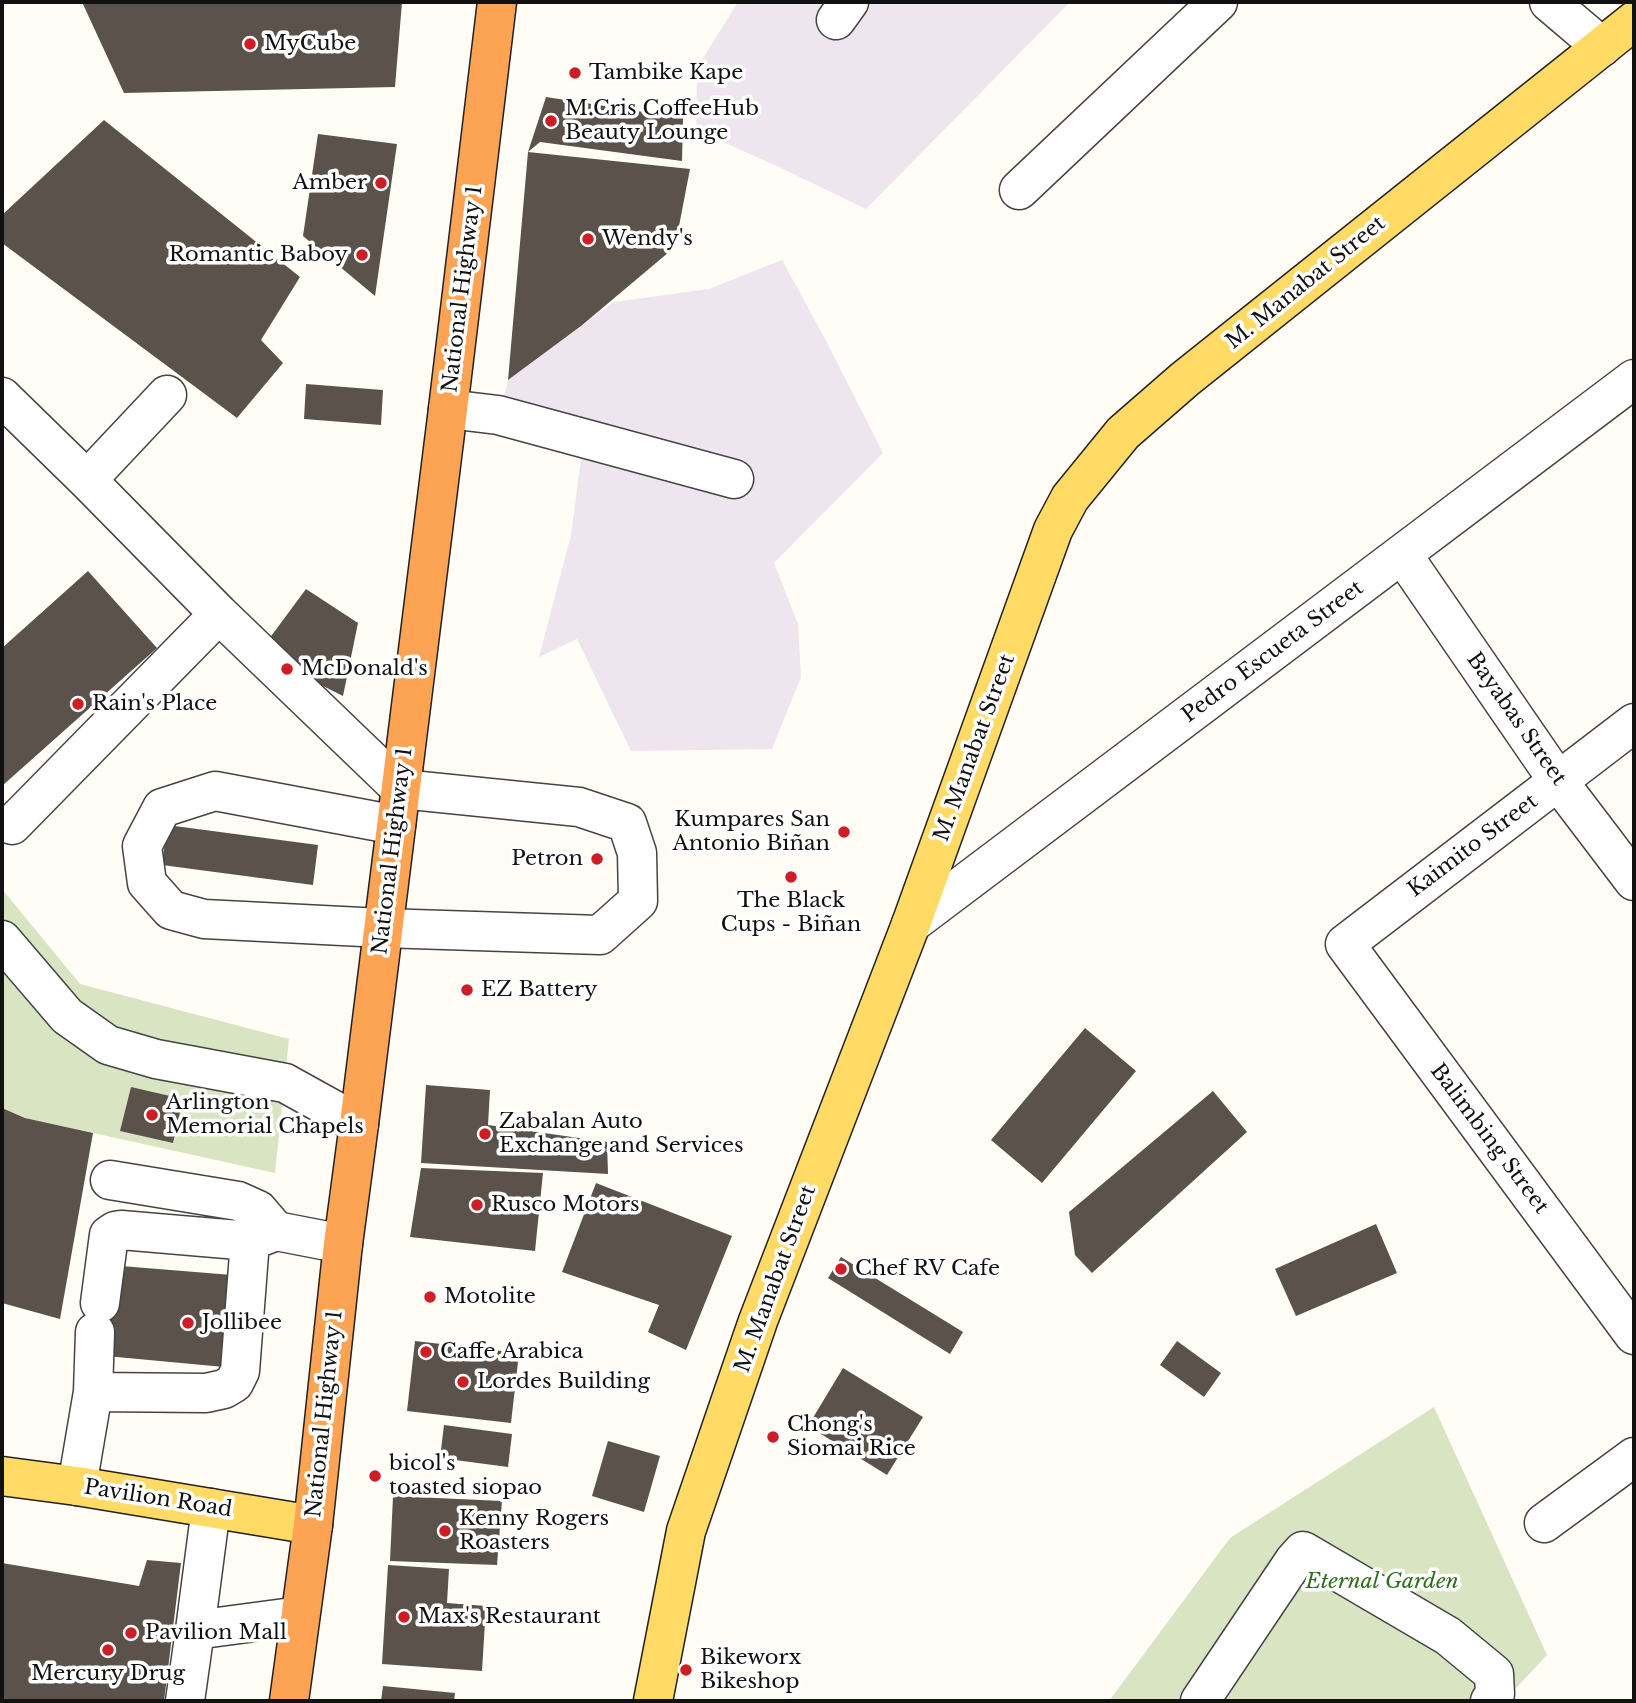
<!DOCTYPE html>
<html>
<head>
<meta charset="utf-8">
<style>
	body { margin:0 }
	#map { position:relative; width:1636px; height:1703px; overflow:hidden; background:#fffdf5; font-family:"Libre Baskerville",serif }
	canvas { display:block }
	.frame { position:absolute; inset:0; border:4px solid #111; pointer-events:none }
</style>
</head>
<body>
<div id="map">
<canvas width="1636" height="1703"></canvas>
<div class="frame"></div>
</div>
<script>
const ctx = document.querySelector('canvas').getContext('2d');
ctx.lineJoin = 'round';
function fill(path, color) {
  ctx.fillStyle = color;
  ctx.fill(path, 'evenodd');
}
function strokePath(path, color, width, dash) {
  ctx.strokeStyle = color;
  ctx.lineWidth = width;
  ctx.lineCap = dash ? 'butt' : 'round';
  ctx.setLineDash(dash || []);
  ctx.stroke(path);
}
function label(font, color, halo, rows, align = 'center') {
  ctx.font = font + ' "Libre Baskerville",serif';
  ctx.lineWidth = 7;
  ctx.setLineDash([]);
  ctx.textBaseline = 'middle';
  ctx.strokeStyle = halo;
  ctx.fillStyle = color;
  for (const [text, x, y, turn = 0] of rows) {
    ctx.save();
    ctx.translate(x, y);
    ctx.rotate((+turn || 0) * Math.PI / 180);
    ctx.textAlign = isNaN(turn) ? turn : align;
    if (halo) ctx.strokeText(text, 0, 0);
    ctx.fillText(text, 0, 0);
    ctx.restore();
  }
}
const industrial = new Path2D(`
	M738,2H1070L866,209L779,167L696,130L697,68Z
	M782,260L824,337L883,453L774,563L798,624L801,677L772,749L631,751L577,639L539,657L571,535L583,443L496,428L508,380L614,302L709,289Z`);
const cemetery = new Path2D(`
	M2,889L80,984L289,1039L275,1173L25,1118L2,1108Z
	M1434,1407L1547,1655L1504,1701H1109L1230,1538Z`);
const building = new Path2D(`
	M82,2H402L395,87L124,93Z
	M546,97L683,118L682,161L540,142L528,152L690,169L675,247L581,326L508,380L528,152Z
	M104,120L300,277L261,340L283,363L237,418L2,243V215Z
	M318,134L397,144L375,296L303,236Z
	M306,384L383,390L381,425L304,419Z
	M88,571L157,648L2,786V648Z
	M306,589L358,623L343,696L303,676L266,643Z
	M167,825L318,845L313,885L162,865Z
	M1085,1028L1136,1071L1042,1183L991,1140Z
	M426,1085L490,1090L488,1125L607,1142L608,1174L421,1163Z
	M131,1087L183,1099L173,1143L120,1131Z
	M1213,1091L1247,1132L1092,1273L1075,1255L1069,1212Z
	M2,1108L25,1118L93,1133L60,1319L2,1303Z
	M421,1168L543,1173L535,1251L410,1237Z
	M596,1183L732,1236L686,1350L648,1332L659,1305L562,1272Z
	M1376,1224L1397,1273L1296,1316L1275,1269Z
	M841,1257L963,1332L950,1354L828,1278Z
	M121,1266L232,1275L224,1367L106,1356L86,1331Z
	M415,1341L519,1353L511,1423L407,1411Z
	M1177,1341L1221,1373L1204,1397L1160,1365Z
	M843,1368L923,1417L887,1475L808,1426Z
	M444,1425L512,1434L508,1467L440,1458Z
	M608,1441L660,1456L644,1512L592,1496Z
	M393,1496L502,1501L497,1565L390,1561Z
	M147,1560L181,1563L164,1701H2V1563L139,1586Z
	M388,1565L449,1569L447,1603L486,1606L482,1671L382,1664Z
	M383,1686L455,1693L454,1701H381Z`);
const minor = new Path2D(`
	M1549,2L1602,47
	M836,20L849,2
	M1019,190L1218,2
	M2,397L87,480L219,614L401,789L579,807L627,823L637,853L638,901L600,935L382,928L204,919L171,910L147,883L142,846L162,808L215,791L396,825
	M448,409L498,415L734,479
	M87,480L167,395
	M1402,554L1558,781L1634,881
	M1634,723L1345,944L1634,1335
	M12,825L219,614
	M911,924L1634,379
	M2,940L67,1016L108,1045L156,1059L285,1083L359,1124
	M110,1180L238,1201L258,1210L276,1231
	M100,1303L109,1235L115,1231L121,1230L250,1241L276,1231L343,1244
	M93,1392L206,1393L224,1389L234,1383L240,1371L250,1241
	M77,1486L93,1392L95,1332
	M1544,1523L1634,1457
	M195,1630L211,1508
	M185,1701L195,1630L300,1616
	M1200,1701L1294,1561L1303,1551L1448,1636L1494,1674L1495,1694L1490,1701`);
const major = new Path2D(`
	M2,1476L77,1486L313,1525
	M653,1701L686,1531L758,1321L911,924L1053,530L1070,498L1123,433L1185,379L1634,21`);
const highway = new Path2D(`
	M289,1701L313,1525L343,1244L359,1124L448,409L497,2`);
const markers = [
	[250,44,7,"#cd1d25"],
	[575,73,7,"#cd1d25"],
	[551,121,7,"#cd1d25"],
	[381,183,7,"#cd1d25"],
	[588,239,7,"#cd1d25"],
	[362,255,7,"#cd1d25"],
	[287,669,7,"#cd1d25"],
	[78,704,7,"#cd1d25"],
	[844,832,7,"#cd1d25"],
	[597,859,7,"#cd1d25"],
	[791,877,7,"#cd1d25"],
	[467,990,7,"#cd1d25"],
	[152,1115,7,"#cd1d25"],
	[485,1134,7,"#cd1d25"],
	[477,1205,7,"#cd1d25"],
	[841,1269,7,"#cd1d25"],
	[430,1297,7,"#cd1d25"],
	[188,1323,7,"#cd1d25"],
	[426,1352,7,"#cd1d25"],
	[463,1382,7,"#cd1d25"],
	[773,1437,7,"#cd1d25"],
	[375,1476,7,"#cd1d25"],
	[445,1531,7,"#cd1d25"],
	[404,1617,7,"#cd1d25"],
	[131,1633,7,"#cd1d25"],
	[108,1650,7,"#cd1d25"],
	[686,1670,7,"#cd1d25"]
];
const poiNames = [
	["MyCube",264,44],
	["Tambike Kape",589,73],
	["M.Cris CoffeeHub",565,109],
	["Beauty Lounge",565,133],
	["Amber",367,183,"right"],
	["Wendy's",602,239],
	["Romantic Baboy",348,255,"right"],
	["McDonald's",301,669],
	["Rain's Place",92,704],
	["Kumpares San",830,820,"right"],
	["Antonio Biñan",830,844,"right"],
	["Petron",583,859,"right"],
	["The Black",791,901,"center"],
	["Cups - Biñan",791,925,"center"],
	["EZ Battery",481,990],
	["Arlington",166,1103],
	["Memorial Chapels",166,1127],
	["Zabalan Auto",499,1122],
	["Exchange and Services",499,1146],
	["Rusco Motors",491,1205],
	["Chef RV Cafe",855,1269],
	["Motolite",444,1297],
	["Jollibee",202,1323],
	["Caffe Arabica",440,1352],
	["Lordes Building",477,1382],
	["Chong's",787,1425],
	["Siomai Rice",787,1449],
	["bicol's",389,1464],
	["toasted siopao",389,1488],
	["Kenny Rogers",459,1519],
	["Roasters",459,1543],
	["Max's Restaurant",418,1617],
	["Pavilion Mall",145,1633],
	["Bikeworx",700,1658],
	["Bikeshop",700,1682],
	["Mercury Drug",108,1674,"center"]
];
const streetNames = [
	["M. Manabat Street",1306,283,-39],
	["National Highway 1",463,289,-83],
	["Pedro Escueta Street",1273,652,-37],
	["Bayabas Street",1516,719,55],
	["M. Manabat Street",975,748,-70],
	["Kaimito Street",1473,846,-37],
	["National Highway 1",393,851,-83],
	["Balimbing Street",1489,1139,53],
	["M. Manabat Street",776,1279,-70],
	["National Highway 1",325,1414,-84],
	["Pavilion Road",158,1499,9]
];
const parkNames = [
	["Eternal Garden",1382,1582]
];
fill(industrial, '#eee5ef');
fill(cemetery, '#d9e5c2');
fill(building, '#5b524c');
strokePath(minor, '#444', 41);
strokePath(major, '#222', 41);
strokePath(highway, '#222', 41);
strokePath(minor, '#fff', 38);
strokePath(major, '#ffda65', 38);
strokePath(highway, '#fda354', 38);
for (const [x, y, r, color] of markers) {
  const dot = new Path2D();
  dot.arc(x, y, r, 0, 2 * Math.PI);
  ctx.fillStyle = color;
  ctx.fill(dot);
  strokePath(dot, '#fff', 2.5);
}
label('21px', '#111', '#fff', poiNames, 'left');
label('21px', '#111', '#fff', streetNames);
label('italic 21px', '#2c6f1b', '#fff', parkNames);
</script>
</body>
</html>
